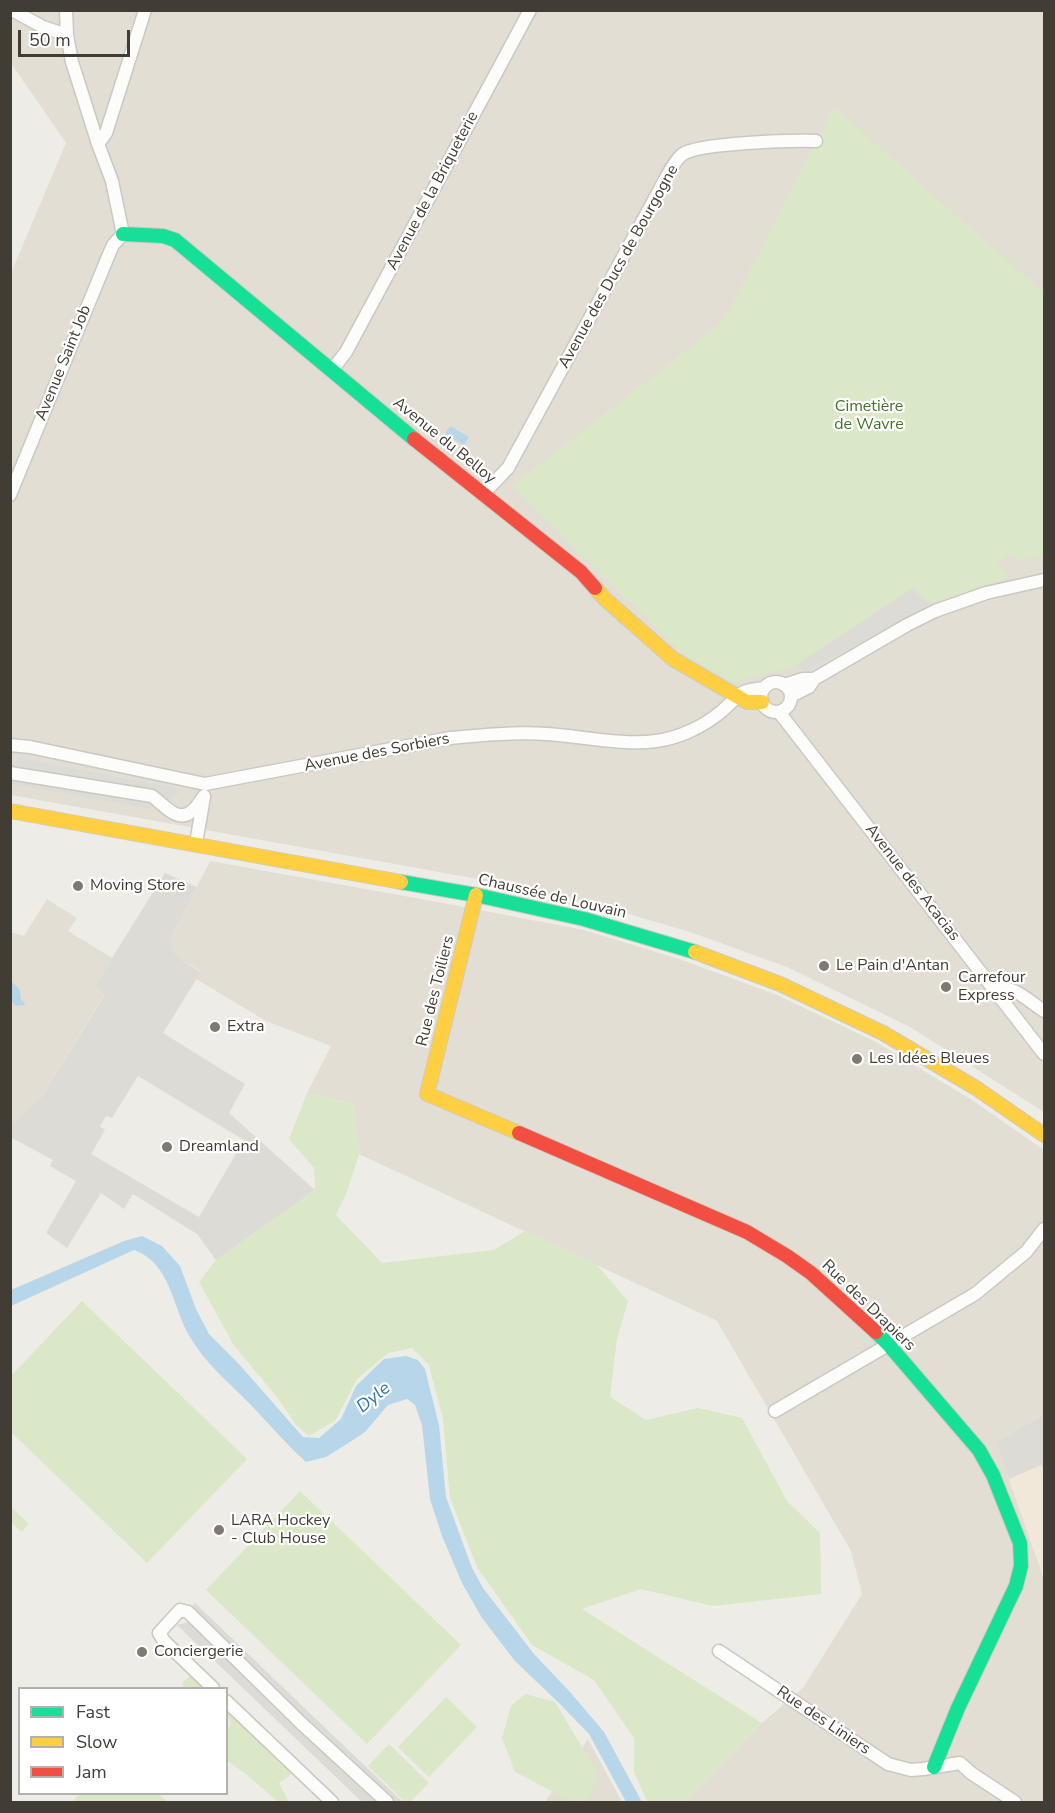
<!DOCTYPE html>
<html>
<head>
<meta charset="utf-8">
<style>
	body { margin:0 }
	#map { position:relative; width:1055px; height:1813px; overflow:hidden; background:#eeece6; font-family:"Nunito Sans",sans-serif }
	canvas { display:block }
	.frame { position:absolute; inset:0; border:12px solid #423d34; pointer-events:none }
	.legend { position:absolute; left:18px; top:1687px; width:210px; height:108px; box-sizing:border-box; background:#fff; border:2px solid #b3b1ae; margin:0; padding:8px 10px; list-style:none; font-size:18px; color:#423d34 }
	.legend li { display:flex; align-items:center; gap:12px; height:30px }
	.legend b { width:30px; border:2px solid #b3b1ae }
	.scale { position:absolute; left:18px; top:30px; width:112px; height:27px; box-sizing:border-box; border:3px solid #423d34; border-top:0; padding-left:8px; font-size:18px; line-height:21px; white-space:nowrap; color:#423d34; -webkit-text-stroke:4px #fff; paint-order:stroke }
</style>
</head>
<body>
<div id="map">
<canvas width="1055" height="1813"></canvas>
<div class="frame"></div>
<ul class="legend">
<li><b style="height:8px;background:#16e098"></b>Fast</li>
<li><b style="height:8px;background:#ffcf43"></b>Slow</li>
<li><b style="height:8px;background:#f24e42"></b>Jam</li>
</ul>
<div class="scale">50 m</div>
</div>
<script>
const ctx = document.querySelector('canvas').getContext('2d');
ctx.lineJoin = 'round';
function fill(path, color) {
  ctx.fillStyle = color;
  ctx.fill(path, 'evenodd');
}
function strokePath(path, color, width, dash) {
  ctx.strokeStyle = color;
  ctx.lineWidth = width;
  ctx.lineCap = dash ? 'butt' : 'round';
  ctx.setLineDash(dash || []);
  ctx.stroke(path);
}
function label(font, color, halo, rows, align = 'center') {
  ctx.font = font + ' "Nunito Sans",sans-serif';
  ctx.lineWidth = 4.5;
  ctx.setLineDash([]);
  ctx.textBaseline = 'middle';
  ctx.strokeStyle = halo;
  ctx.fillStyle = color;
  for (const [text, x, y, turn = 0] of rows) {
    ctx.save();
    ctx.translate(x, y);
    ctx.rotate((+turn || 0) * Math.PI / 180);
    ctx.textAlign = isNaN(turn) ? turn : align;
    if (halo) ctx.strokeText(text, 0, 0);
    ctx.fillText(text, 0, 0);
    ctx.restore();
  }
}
const residential = new Path2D(`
	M10,11H1044V1112L910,1027L787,967L690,932L587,902L478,879L11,795V273L66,143L11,63Z
	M210,861L443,903L584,930L682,960L777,995L876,1042L972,1100L1044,1150V1414L996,1442L1044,1579V1802H685L762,1723L803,1688L862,1594L851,1551L717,1321L359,1154L353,1104L307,1093L331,1046L266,1021L196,979L201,971L181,960L174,953L170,939Z
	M47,899L77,918L68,931L112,958L94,987L105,993L41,1098L11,1125V932L24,936Z
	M588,1739L622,1802H545Z`);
const commercial = new Path2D(`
	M1044,1414V1579L996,1442Z`);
const green = new Path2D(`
	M834,107L1044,293V555L1019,561L1010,553L997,564L1008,578L929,604L912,588L795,666L732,683L683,654L512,486L714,329L726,316Z
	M307,1093L353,1104L359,1154L347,1192L336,1215L382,1263L494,1250L525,1231L596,1264L628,1301L617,1339L610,1397L646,1420L698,1408L742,1418L787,1501L820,1533L821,1594L713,1606L641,1589L582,1609L762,1723L685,1802H648L646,1799L634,1772V1738L594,1680L532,1645L477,1567L450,1498L443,1419L429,1365L412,1348L388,1353L357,1379L336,1420L309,1436L296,1425L280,1401L233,1344L199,1282L216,1260L315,1190L314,1168L289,1139Z
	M82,1301L247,1459L147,1563L11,1432V1376Z
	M300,1491L461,1645L367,1744L206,1590Z
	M12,1508L29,1524L21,1532L11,1522V1510Z
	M190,1676L203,1688H184L182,1683Z
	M525,1694L555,1702L597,1772L590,1797L580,1802L569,1800L515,1772L502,1738L511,1706Z
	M446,1697L477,1727L429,1777L398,1747Z
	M227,1711L292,1774L279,1783L289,1802L277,1801L246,1774L227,1761V1730L232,1723L227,1718Z
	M389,1744L429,1783L410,1802H405L368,1766Z
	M80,1794H158L168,1802H72Z`);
const parking = new Path2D(`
	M913,588L929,604L856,645L805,671L795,666Z
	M19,758L175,788L179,793L166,801L146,808L11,784V764Z
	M165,873L197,887L170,939L174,953L181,960L201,972L163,1033L245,1084L229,1113L315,1190L216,1260L197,1234L133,1194L124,1209L101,1193L67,1248L46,1233L76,1181L50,1166L53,1160L12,1138L11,1140V1125L41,1098L105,994L94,987ZM138,1076L244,1140L199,1217L91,1154L105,1130L100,1126L106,1116L112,1118Z
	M1044,1414V1472L1041,1465L1009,1479L996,1442Z
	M195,1603L363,1764L403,1802H362L177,1625L188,1622V1612Z`);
const water = new Path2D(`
	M450,426L469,437L464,445L445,434Z
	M11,981L20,990L21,1000L25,1003L24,1005L16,1006C9,1001 9,989 11,981Z
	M142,1236L162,1246L180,1266L196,1309L209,1334L238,1363L303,1437L319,1438L341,1419L356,1386L384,1359L406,1356L418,1360L425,1369L439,1425L446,1497L472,1568L483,1588L534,1654L571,1693L604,1732L642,1802H626L589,1734L559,1703L515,1661L482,1618L462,1583L442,1536L430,1499L422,1425L415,1405L407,1399L388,1405L365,1432L347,1444L326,1457L306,1462C287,1445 270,1425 252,1406C230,1384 205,1363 190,1337C172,1307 171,1263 134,1250L11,1306V1290L124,1241Z`);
const street = new Path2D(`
	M12,10L43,27L67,35
	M66,10L67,35L72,62L98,144
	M332,370L346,352L530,10
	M483,494L508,468L660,189C665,180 675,159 683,154C699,143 794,140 816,141
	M10,495L107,259L113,245L123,234L112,181L98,144L106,133L145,10
	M761 697a15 15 0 1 1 30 0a15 15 0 1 1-30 0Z
	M784,685L803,679H814
	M791,696L809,687L814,679L907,625L935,611L986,593L1044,580
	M779,712L1044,1054
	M10,745L30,747L205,784L450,738C482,735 515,732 547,734C579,736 625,746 656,741C680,738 704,726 722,711C741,694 737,691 764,688
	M10,773L152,796C163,804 177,823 191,812C196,809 200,801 204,796
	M196,843L204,797
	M994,988C1015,985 1028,1001 1044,1011
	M775,1411L975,1294L1026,1252L1044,1229
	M719,1651L888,1764L911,1770L923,1769L960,1763L971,1773L1015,1802
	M213,1688L164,1641L159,1633L180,1610L188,1612L301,1723L387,1802
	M226,1701L332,1802`);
const fast = new Path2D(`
	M123,234L163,236L175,240L414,439
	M401,882L476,895L584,919L695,952
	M876,1332L888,1344L979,1450L993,1475L1020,1543L1021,1566L1016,1586L958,1708L934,1767`);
const slow = new Path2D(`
	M595,588L605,599L673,659L747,702H762
	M10,811L401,882
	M476,895L427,1094L519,1133
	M695,952L780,984L883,1033L976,1088L1044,1135`);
const jam = new Path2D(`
	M414,439L581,572L595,588
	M519,1133L747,1232L787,1256L811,1273L876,1332`);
const markers = [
	[78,886,6,"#7e7a72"],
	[824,966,6,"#7e7a72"],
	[946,987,6,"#7e7a72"],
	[215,1027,6,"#7e7a72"],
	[857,1059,6,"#7e7a72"],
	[167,1147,6,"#7e7a72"],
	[219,1530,6,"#7e7a72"],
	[142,1652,6,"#7e7a72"]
];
const streetNames = [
	["Avenue de la Briqueterie",433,191,-62],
	["Avenue des Ducs de Bourgogne",619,267,-61],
	["Avenue Saint Job",64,363,-68],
	["Avenue du Belloy",444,441,39],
	["Avenue des Sorbiers",377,753,-11],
	["Avenue des Acacias",912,883,52],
	["Chaussée de Louvain",552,897,13],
	["Rue des Toiliers",436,991,-76],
	["Rue des Drapiers",868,1306,44],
	["Rue des Liniers",823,1721,34]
];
const parkNames = [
	["Cimetière",869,407],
	["de Wavre",869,425]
];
const poiNames = [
	["Moving Store",90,886],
	["Le Pain d'Antan",836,966],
	["Carrefour",958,978],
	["Express",958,996],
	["Extra",227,1027],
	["Les Idées Bleues",869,1059],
	["Dreamland",179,1147],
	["LARA Hockey",231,1521],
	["- Club House",231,1539],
	["Conciergerie",154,1652]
];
const waterNames = [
	["Dyle",374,1398,-39]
];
fill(residential, '#e2ded4');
fill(commercial, '#f1e8d9');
fill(green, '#dae8c7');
fill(parking, '#dddbd6');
fill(water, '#b8d6ea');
strokePath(street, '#cac8c3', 15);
strokePath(fast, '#cecabf', 16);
strokePath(slow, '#cecabf', 16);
strokePath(jam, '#cecabf', 16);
strokePath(street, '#fcfcfb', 12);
strokePath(fast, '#16e098', 14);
strokePath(slow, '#ffcf43', 14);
strokePath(jam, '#f24e42', 14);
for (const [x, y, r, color] of markers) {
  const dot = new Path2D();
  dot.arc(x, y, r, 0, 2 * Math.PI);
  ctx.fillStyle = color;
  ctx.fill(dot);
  strokePath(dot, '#fff', 2);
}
label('16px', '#423d34', '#fff', streetNames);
label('16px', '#44712a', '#fff', parkNames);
label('16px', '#423d34', '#fff', poiNames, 'left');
label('italic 18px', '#3274a9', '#fff', waterNames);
</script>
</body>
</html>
